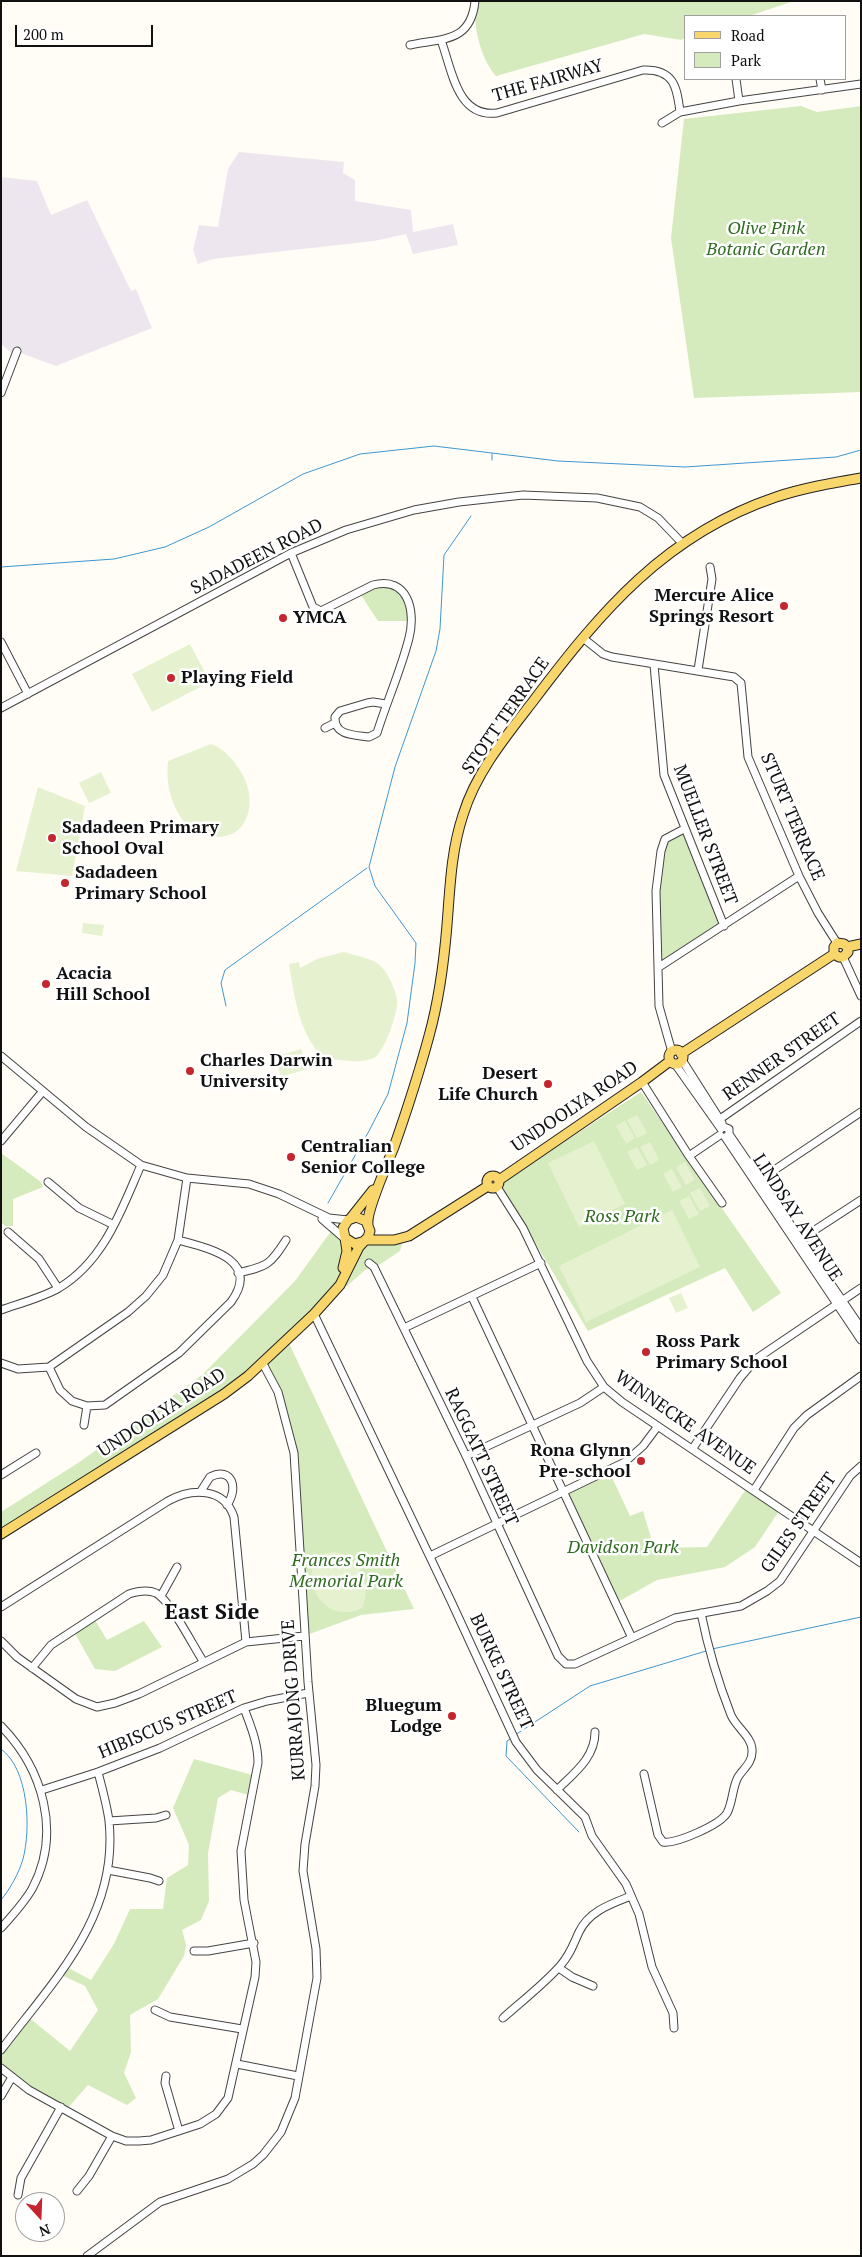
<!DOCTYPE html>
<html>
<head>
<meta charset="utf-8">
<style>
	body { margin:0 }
	#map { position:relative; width:862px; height:2257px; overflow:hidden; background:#fffdf5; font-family:"PT Serif",serif }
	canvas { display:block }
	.frame { position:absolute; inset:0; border:2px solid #111; pointer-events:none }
	.legend { position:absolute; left:684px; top:15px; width:162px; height:65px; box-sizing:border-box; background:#fff; border:1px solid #a0a0a0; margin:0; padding:6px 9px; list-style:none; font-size:15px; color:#111 }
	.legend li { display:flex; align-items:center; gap:10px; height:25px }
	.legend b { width:25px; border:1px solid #a0a0a0 }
	.north { position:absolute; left:15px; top:2192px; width:50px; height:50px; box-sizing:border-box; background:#fff; border:1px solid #a0a0a0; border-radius:50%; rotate:160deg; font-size:14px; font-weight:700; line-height:20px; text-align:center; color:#111 }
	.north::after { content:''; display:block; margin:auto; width:18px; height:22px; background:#c4262e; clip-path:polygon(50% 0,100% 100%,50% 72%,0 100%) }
	.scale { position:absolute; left:15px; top:25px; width:138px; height:22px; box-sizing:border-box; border:2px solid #111; border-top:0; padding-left:6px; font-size:15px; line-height:18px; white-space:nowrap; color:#111; -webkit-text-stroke:4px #fff; paint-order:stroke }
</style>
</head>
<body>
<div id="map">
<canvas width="862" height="2257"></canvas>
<div class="frame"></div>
<ul class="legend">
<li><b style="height:6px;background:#f9d66b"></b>Road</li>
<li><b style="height:14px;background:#d5ebbd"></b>Park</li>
</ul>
<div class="north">N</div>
<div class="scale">200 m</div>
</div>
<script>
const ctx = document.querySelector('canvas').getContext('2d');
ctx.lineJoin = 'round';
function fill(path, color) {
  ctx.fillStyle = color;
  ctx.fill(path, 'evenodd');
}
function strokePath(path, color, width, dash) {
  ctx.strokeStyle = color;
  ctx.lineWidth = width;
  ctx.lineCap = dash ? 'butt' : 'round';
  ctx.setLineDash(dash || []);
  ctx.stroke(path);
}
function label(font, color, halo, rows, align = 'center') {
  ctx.font = font + ' "PT Serif",serif';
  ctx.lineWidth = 5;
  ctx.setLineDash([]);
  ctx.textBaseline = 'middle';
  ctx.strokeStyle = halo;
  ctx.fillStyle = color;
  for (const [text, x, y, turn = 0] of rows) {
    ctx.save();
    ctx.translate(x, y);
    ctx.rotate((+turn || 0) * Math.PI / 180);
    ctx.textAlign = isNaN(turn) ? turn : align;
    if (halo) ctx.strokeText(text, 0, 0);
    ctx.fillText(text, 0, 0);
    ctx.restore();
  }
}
const industrial = new Path2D(`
	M239,152L344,162L343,173L355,180V201L411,210L413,232L453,224L458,245L413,254L406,234L374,241L213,259L198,264L193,250L199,225L218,227L228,169Z
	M1,177L37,181L51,215L87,200L131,291L136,289L152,328L56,366L18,352L15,356L1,344Z`);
const green = new Path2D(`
	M475,1H794L749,16H686V38L681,40L644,34L496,76C480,58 473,25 475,1Z
	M801,106L817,112L861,106V392L694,398L671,238L684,119Z
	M382,583L407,596L410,621H378L359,592Z
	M684,829L724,926L659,967L656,891L665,839Z
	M641,1092L781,1293L753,1312L725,1268L588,1331L503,1189L504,1181Z
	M1,1153L41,1182L43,1187L13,1199V1226H5L1,1222Z
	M334,1227L343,1234L347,1259L335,1287L287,1339L414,1609L361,1615L304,1636L290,1431L262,1362L248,1376L1,1534V1512L78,1463L202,1375L295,1281Z
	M404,1238L400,1251L379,1265L365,1270L347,1286H340L363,1242Z
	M609,1471L630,1516L643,1511L654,1548L707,1547L748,1486L781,1508L755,1547L725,1567L657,1580L616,1603L564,1493Z
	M93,1617L107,1640L144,1621L162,1647L115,1671L95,1669L73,1630Z
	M194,1759L256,1776L252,1796L231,1790L218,1798L208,1853L209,1901L201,1920L182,1930L186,1945L184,1956L158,1999L130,2015L131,2052L124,2073L136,2098L127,2105L88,2085L66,2110L1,2068V2050L27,2016L70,2051L98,2010L85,1986L59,1974L65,1966L91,1980L114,1944L130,1909H163L167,1878L188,1865L189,1845L173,1808Z`);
const pitch = new Path2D(`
	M190,644L210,682L152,712L132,674Z
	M211,744C224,748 234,761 241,772C248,784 251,795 249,809C242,849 194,842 178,813C169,796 166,780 168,761Z
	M101,772L111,793L89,803L79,783Z
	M38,787L85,806L72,876L16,871Z
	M83,923L104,925L102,936L82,933Z
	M344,952C354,955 368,958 377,963C387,970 395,988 397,999C399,1011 384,1053 374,1058C363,1063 351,1061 340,1060C333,1059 323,1059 319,1053C298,1029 294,994 289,964L299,962L300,968L317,959Z
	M301,1049L307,1069L281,1077L275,1057Z
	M637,1115L647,1133L637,1138L627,1120Z
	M625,1121L635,1138L626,1144L616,1126Z
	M594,1141L625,1204L579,1227L548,1163Z
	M650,1142L659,1160L650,1165L640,1147Z
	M637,1147L647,1165L637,1170L627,1152Z
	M685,1162L695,1180L686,1185L676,1167Z
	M672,1169L682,1187L673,1192L663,1174Z
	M700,1188L710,1206L700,1211L690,1193Z
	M689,1196L699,1214L689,1219L679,1201Z
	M672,1210L700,1267L586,1322L559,1266Z
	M681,1293L688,1308L676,1313L669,1298Z
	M333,1552C359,1555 373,1584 362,1608C319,1630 289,1560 333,1552Z`);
const stream = new Path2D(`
	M492,460V454
	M1,567L114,559L165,547L209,527L303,474L360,454L434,446L558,461L685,467L836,457L861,450
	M226,1006L221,983L225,970L367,868
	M328,1203L369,1131L388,1094L407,1023L415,963L416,943L375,886L369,867L395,767L436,651L440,629L444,555L471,516
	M712,1649L861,1617
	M515,1735L590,1686L706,1651
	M512,1738L507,1741L506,1756L579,1832
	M1,1749C29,1769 31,1829 23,1859C19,1873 10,1889 1,1900`);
const minor = new Path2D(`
	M441,40C452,70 457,118 497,113L643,70C674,69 677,87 680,112
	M410,45C442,38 471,43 475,1
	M736,79L739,101
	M820,79L822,90
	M662,123L680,112L739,101L861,84
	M1,393L17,351
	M291,553L313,607L321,611L373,585C408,576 416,611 409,638C401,670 387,701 377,733L369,737C355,735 334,736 335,717L340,711L367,703L373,702L386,704
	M583,638L603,654L612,657L734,677L741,683L748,757L799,876L818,913L837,943
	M1,642L28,694
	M654,665L664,775L724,926
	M698,670L712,579L710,567
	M1,708L291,553L346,530L414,510L459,502L523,495L597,498L640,507L658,518L682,543
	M325,728L335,723
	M843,957L861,996
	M659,967L799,876
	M672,1052L659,1006L656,891L661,851L665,839L684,829
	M1,1056L86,1127L141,1165L187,1178L249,1184L279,1194L329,1218L348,1220
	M682,1060L722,1123
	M675,1064L721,1129
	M642,1082L689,1156L722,1203
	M720,1119L861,1021
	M724,1127L729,1129V1134L861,1328
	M725,1137L861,1340
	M1,1141L43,1091
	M689,1156L720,1135
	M758,1181L861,1112
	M48,1182L79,1208L114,1225
	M497,1187L523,1228L587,1361L604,1387L622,1402L861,1563
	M322,1219L344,1238
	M8,1232L39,1259L58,1288
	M798,1241L861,1200
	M369,1263L374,1267L466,1456L558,1656L566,1664H575L675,1618L741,1606L767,1591L780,1581L850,1476L861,1466
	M238,1273C268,1266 270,1265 286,1240
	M472,1297L632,1638
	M1,1310C21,1303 41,1298 59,1288C104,1261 121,1211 141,1165
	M314,1314L451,1601L516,1742L537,1770L585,1817L592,1836L626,1884L639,1914L652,1967L673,2013L674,2028
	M404,1328L541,1263
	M1,1363L18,1369L49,1367L128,1312L146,1296L163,1275L178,1240L187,1178
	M49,1367L60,1390L72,1401L87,1406L105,1405L179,1353L231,1302C262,1259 207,1248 178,1240
	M84,1425L87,1406
	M693,1448L740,1378L756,1359L861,1288
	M466,1456L580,1403L604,1387
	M1,1475L36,1453
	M754,1490L794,1428L807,1415L861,1376
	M201,1491L210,1477C232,1466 239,1488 227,1505
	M430,1556L625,1462L643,1446L658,1426
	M161,1596L177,1567
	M1,1607L168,1501C192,1488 224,1487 234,1517L246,1642
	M1,1641L17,1657L76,1699L97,1707L115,1703L139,1694L246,1642L304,1636
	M32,1668L51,1645L129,1594C138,1591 147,1589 156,1593C171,1601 193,1646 203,1661
	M1,1726C43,1769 62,1833 32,1889C24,1903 12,1916 1,1928
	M644,1774L658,1835L663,1842C676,1844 720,1825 727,1813C733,1802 732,1788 738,1777C744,1768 753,1762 752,1750C752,1737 736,1727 731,1715C718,1682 708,1648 701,1613
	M42,1790L98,1772L160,1748L244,1708L267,1701L308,1693
	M557,1790C574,1773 595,1758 595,1732
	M109,1821L156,1818L166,1815
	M108,1870L150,1878L159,1881
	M194,1951H208L254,1943
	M559,1968L572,1977L593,1986
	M155,2010L170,2017L242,2029
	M503,2018C522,2001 543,1985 560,1966C570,1955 573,1945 579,1932C589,1911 611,1904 631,1896
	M1,2050C54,1980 119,1916 109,1821C107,1805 102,1788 98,1772
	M237,2064L298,2076
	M1,2068L29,2090L112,2136L126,2141H139L151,2140L200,2124L216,2114L228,2098L255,1977L256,1962L244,1900L241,1851L258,1763C258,1743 251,1727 244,1708
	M166,2076L165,2083L179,2131
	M1,2096L12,2077
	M77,2191L89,2176L112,2136
	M18,2195L21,2178L61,2107
	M87,2256L160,2202L228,2179L253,2164L263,2155L281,2132L295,2098L317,1978L316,1949L303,1871L305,1844L315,1786L316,1765L308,1682L294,1453L278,1392L262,1362`);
const major = new Path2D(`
	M847,947L861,944
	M834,954V947L837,943L844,944L847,947
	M834,954L839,957H843L848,952L847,947
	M669 1057a7 7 0 1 1 14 0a7 7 0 1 1-14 0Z
	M681,1054L834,954
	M487 1182a6 6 0 1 1 12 0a6 6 0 1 1-12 0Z
	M499,1180L642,1082L670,1061
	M350,1219L373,1190
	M368,1224C366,1212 388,1162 394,1147C407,1110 419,1073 429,1036C439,1000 444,962 447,925C450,888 451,851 463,815C476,772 507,735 534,700C601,611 666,534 776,497C803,488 832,483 861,478
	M365,1240H394L409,1236L488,1186
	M343,1268L347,1251L345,1238
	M1,1534L224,1394L248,1376L314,1314L340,1285L359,1247L368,1237L370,1231L366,1221L356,1217L348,1220L343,1228L345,1238L355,1244L365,1241`);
const markers = [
	[784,606,5,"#c4262e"],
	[283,618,5,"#c4262e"],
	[171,678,5,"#c4262e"],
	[52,838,5,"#c4262e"],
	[65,883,5,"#c4262e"],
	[46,984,5,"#c4262e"],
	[190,1071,5,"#c4262e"],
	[548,1084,5,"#c4262e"],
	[291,1157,5,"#c4262e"],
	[646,1352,5,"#c4262e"],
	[641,1461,5,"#c4262e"],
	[452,1716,5,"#c4262e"]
];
const streetNames = [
	["THE FAIRWAY",548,81,-16],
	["SADADEEN ROAD",257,557,-27],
	["STOTT TERRACE",506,716,-55],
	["STURT TERRACE",792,817,67],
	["MUELLER STREET",705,835,69],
	["RENNER STREET",782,1057,-35],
	["UNDOOLYA ROAD",575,1107,-34],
	["LINDSAY AVENUE",797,1218,57],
	["UNDOOLYA ROAD",162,1413,-33],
	["WINNECKE AVENUE",685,1423,35],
	["RAGGATT STREET",481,1457,65],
	["GILES STREET",799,1523,-55],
	["BURKE STREET",501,1672,65],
	["KURRAJONG DRIVE",294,1700,-94],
	["HIBISCUS STREET",168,1725,-23]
];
const parkNames = [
	["Olive Pink",766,229],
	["Botanic Garden",766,250],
	["Ross Park",622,1217],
	["Davidson Park",623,1548],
	["Frances Smith",346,1561],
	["Memorial Park",346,1582]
];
const poiNames = [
	["Mercure Alice",774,596,"right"],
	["Springs Resort",774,617,"right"],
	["YMCA",293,618],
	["Playing Field",181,678],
	["Sadadeen Primary",62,828],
	["School Oval",62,849],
	["Sadadeen",75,873],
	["Primary School",75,894],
	["Acacia",56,974],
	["Hill School",56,995],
	["Charles Darwin",200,1061],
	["University",200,1082],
	["Desert",538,1074,"right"],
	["Life Church",538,1095,"right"],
	["Centralian",301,1147],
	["Senior College",301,1168],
	["Ross Park",656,1342],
	["Primary School",656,1363],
	["Rona Glynn",631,1451,"right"],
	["Pre-school",631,1472,"right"],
	["Bluegum",442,1706,"right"],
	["Lodge",442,1727,"right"]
];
const districtNames = [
	["East Side",212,1613]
];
fill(industrial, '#eee6ef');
fill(green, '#d5ebbd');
fill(pitch, '#e6f2cf');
strokePath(stream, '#3f96cf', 1);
strokePath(minor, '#444', 9);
strokePath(major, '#222', 11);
strokePath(minor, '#fff', 7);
strokePath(major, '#f9d66b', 9);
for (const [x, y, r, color] of markers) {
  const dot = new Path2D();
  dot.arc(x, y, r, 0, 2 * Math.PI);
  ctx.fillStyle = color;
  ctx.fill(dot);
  strokePath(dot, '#fff', 2);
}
label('18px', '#111', '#fff', streetNames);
label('italic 18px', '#2f6b1f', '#fff', parkNames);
label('bold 18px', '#111', '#fff', poiNames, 'left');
label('bold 22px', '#111', '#fff', districtNames);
</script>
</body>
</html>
